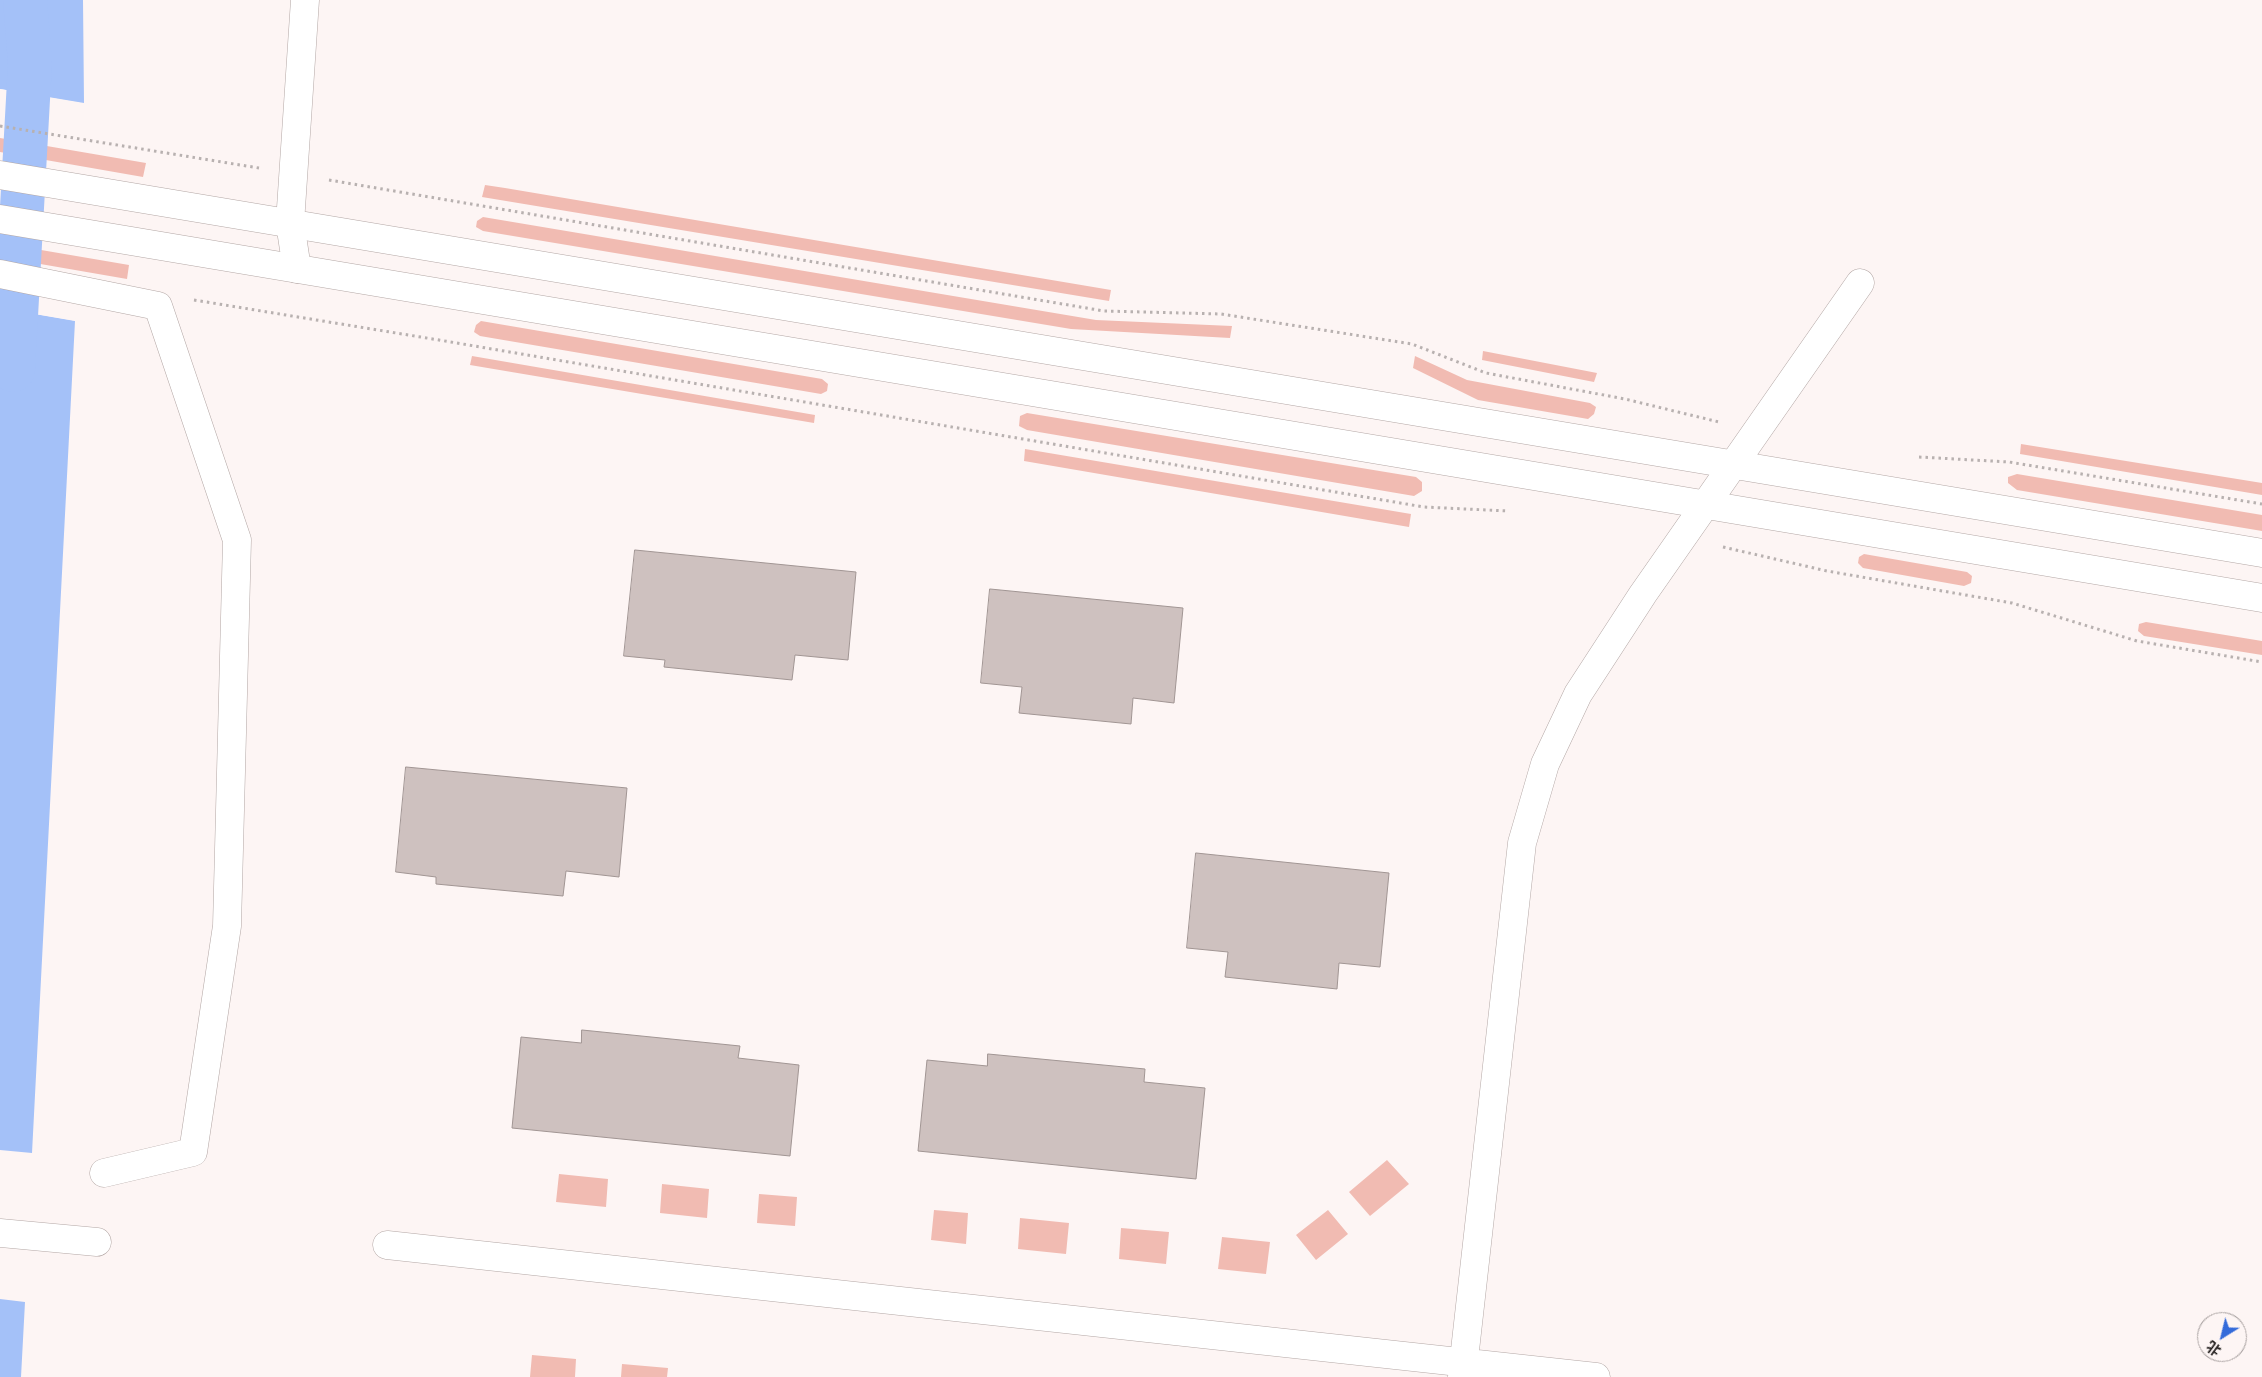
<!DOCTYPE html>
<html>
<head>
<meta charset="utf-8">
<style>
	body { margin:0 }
	#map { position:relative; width:2262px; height:1377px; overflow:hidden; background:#fdf5f4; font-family:"DejaVu Sans","Noto Sans SC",sans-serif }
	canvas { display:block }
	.north { position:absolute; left:2197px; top:1312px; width:50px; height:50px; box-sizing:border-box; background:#fdf5f4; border:1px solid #a49d9c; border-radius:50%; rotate:216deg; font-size:14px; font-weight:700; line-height:20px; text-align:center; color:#1e1a19 }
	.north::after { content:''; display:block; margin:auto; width:18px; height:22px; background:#346bda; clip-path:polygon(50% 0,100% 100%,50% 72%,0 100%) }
</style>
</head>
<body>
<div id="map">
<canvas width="2262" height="1377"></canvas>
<div class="north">北</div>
</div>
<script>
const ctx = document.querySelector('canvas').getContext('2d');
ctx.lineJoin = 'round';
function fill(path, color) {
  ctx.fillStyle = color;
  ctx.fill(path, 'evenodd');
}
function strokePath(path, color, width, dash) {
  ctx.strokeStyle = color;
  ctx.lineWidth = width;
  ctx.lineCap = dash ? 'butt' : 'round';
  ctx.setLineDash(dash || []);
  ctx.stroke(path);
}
const green = new Path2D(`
	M0,138L146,163L143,177L0,152Z
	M485,185L505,188L1111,290L1109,301L482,197Z
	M483,217L1096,320L1232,326L1230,338L1071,329L483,231L476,227L477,221Z
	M0,243L129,265L127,279L0,257Z
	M481,321L822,379L828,384L827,391L821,394L480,336L474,332L476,325Z
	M1483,351L1597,373L1594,382L1482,360Z
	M472,356L815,415L814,423L470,365Z
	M1415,356L1467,380L1590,403L1596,407L1594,414L1588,419L1478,400L1413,368Z
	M1027,413L1416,477L1422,482V491L1414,496L1027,430L1019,426L1020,416Z
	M2021,444L2262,483V495L2020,454Z
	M1025,449L1411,514L1409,527L1024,461Z
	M2017,474L2262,515V531L2017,490L2008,483V477Z
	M1864,554L1967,572L1972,576L1971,583L1964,586L1863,568L1858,563L1859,557Z
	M2146,622L2262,641V655L2144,636L2138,631L2139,624Z
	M1387,1160L1409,1184L1370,1216L1349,1192Z
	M559,1174L608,1179L606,1207L556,1202Z
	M662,1184L709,1189L707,1218L660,1213Z
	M759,1194L797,1197L795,1226L757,1223Z
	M934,1210L968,1213L966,1244L931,1240Z
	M1328,1210L1348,1234L1316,1260L1296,1235Z
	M1020,1218L1069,1223L1066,1254L1018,1249Z
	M1121,1228L1169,1232L1166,1264L1119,1259Z
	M1222,1237L1270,1242L1266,1274L1218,1269Z
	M532,1355L576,1359L575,1377H530Z
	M622,1364L668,1368L667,1377H621Z`);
const water = new Path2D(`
	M0,0H83L84,103L0,89Z
	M0,308L75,321L32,1153L0,1150Z
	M0,1299L25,1302L21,1377H0Z`);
const pier = new Path2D(`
	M0,89L86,104L83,106L0,92Z
	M0,306L75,318L77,321L0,308Z`);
const canal = new Path2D(`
	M13,370L30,63L25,0`);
const building = new Path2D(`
	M635,550L856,572L848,660L795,655L792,680L664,667L665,660L624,656Z
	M990,589L1183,608L1174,703L1133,698L1131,724L1019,713L1022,687L981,683Z
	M406,767L627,788L619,877L566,871L563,896L436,884V877L396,872Z
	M1196,853L1389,873L1380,967L1339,963L1337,989L1225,977L1228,952L1187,948Z
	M582,1030L740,1046L738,1058L799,1065L790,1156L512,1128L521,1037L581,1043Z
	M988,1054L1145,1069L1144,1082L1205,1088L1196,1179L918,1151L927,1060L987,1066Z`);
const path = new Path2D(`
	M0,126L259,168
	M329,180L1104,311L1221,314L1412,344L1486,373L1625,399L1719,422
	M194,300L439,340L1424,507L1508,511
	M1919,457L2009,462L2262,504
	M1723,547L1827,571L2012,603L2137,641L2262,662`);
const minor = new Path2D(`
	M297,269L290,223L305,0
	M0,274L158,306L237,540L227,926L193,1152L104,1173
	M0,1233L97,1242
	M387,1245L1596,1377
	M1462,1377L1522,843L1545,764L1578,694L1643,594L1860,283`);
const tertiary = new Path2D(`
	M0,175L2262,553
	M0,219L2262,598`);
fill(green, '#f1bbb2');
fill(water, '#a4c1f8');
fill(pier, '#fdf5f4');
strokePath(canal, '#a4c1f8', 44);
fill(building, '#cec1bf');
strokePath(building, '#a19593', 1);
strokePath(minor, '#b3a7a5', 29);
strokePath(tertiary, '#b3a7a5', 29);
strokePath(path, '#b8b1b0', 3, [2.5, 4]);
strokePath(minor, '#fff', 28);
strokePath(tertiary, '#fff', 28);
</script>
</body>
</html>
